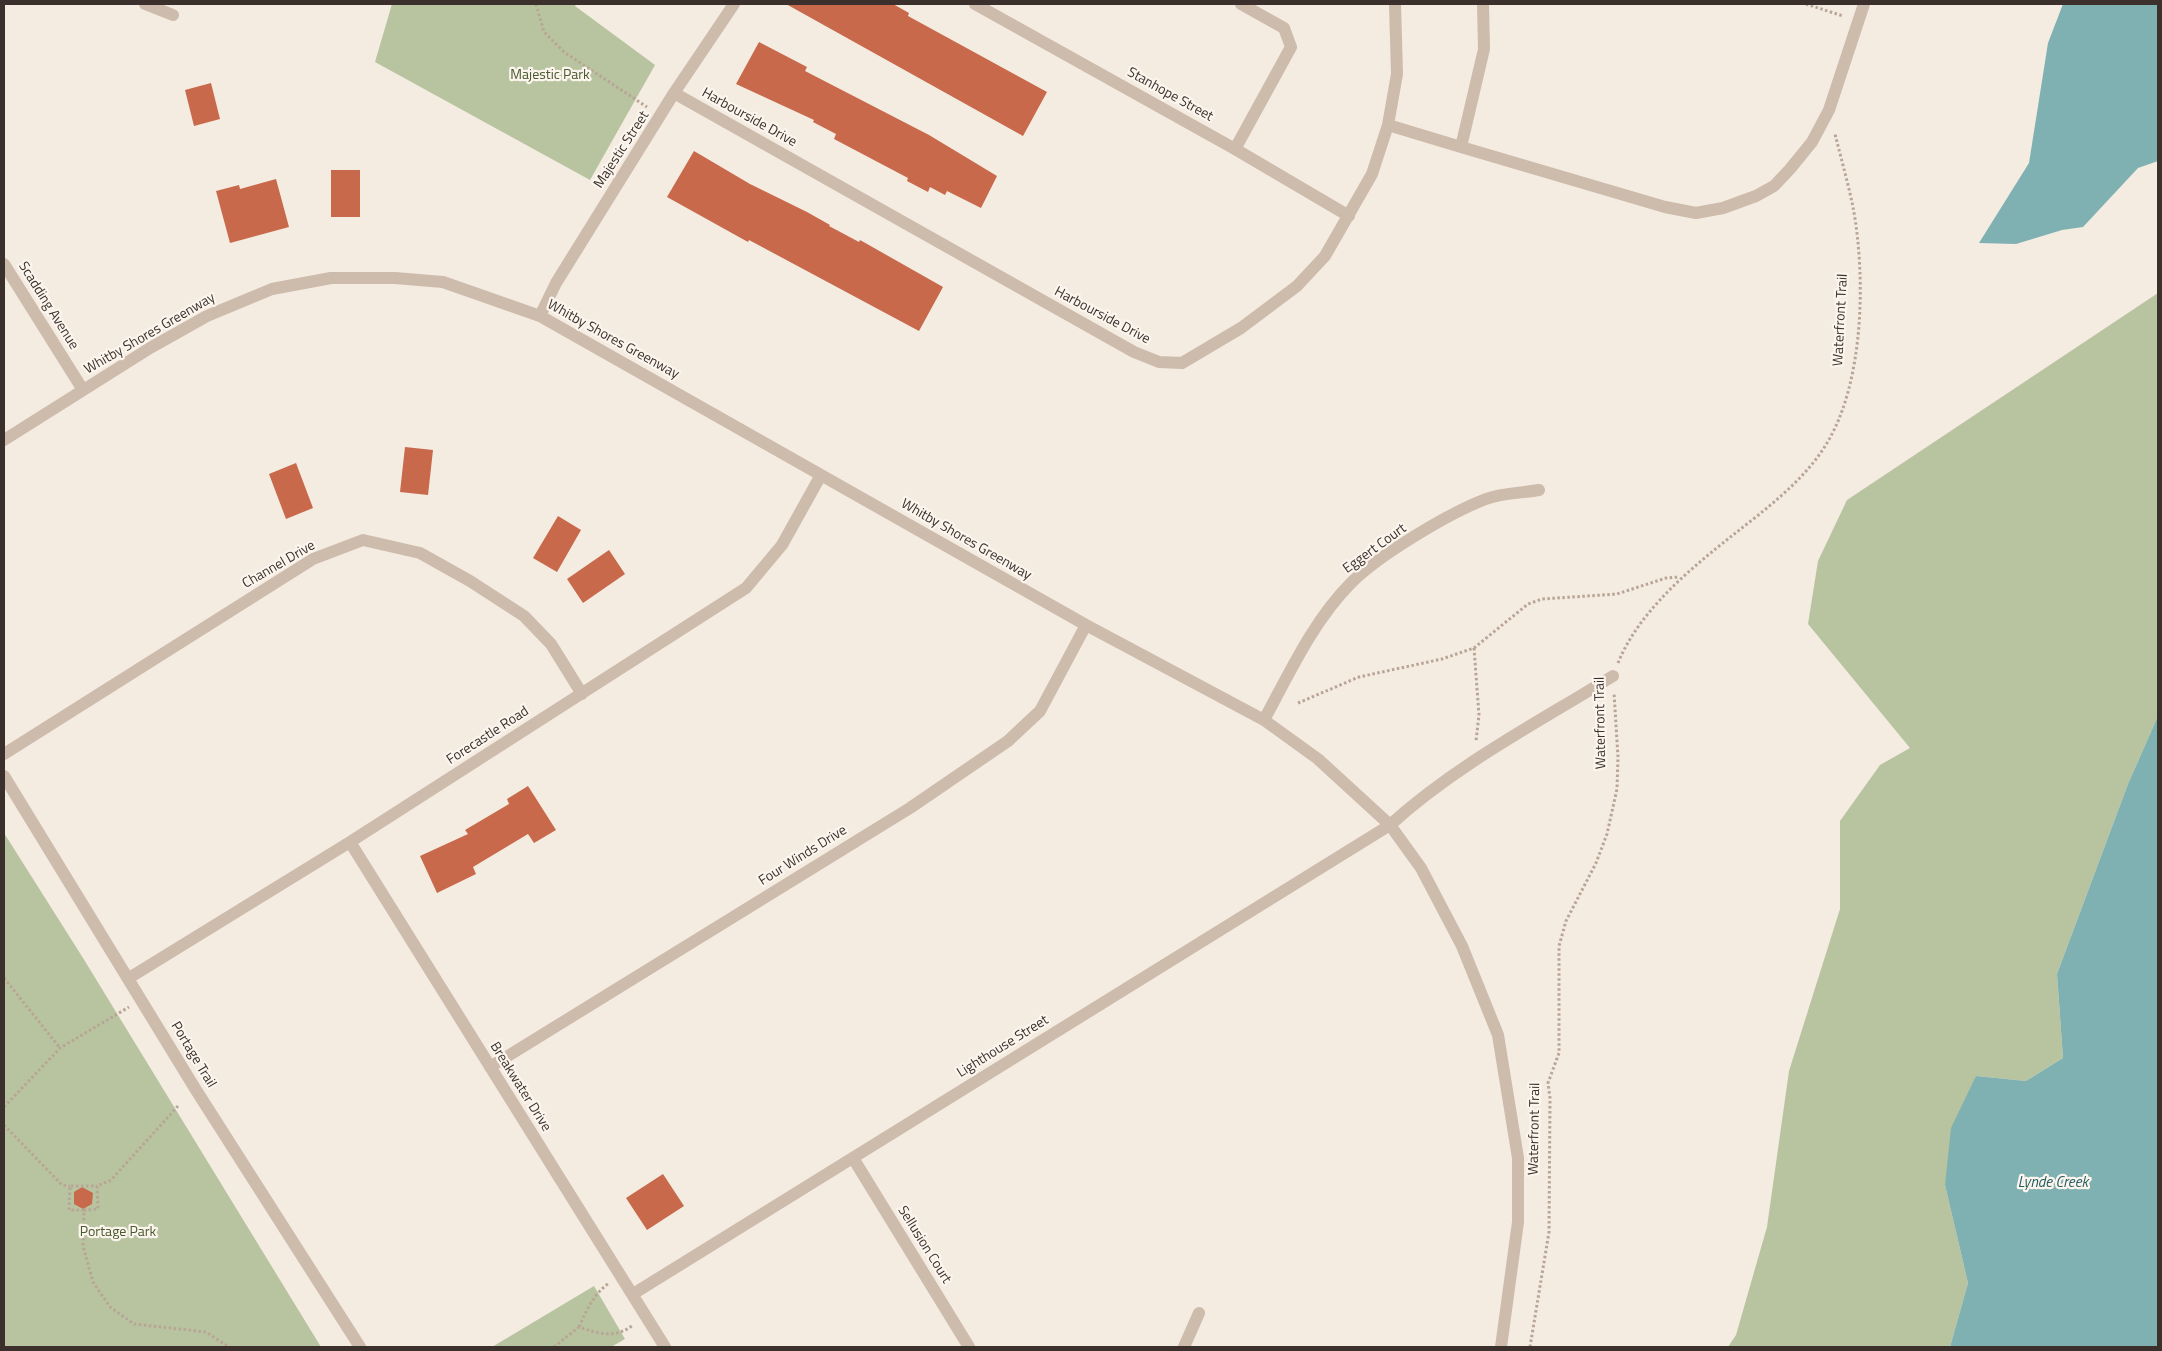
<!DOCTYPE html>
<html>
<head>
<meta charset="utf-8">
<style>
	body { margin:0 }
	#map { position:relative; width:2162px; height:1351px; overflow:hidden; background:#f4ebe1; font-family:"Titillium Web",sans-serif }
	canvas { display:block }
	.frame { position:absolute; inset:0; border:5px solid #3b302b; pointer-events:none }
</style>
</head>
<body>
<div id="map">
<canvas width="2162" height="1351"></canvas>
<div class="frame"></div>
</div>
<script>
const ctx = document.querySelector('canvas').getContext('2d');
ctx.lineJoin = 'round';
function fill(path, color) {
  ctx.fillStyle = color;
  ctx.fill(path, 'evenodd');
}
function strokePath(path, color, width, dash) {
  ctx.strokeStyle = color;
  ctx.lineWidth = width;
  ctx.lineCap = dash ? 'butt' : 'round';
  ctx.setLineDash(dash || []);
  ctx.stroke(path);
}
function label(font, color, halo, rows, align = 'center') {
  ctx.font = font + ' "Titillium Web",sans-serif';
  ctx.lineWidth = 4.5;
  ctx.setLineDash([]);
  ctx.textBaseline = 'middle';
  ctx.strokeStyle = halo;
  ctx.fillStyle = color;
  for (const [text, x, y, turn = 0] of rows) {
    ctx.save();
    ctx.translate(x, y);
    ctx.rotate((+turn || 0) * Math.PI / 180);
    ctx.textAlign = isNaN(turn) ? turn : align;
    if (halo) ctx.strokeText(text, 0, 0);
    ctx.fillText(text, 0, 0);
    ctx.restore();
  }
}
const green = new Path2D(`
	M392,4H576L575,6L655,65L590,180L375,62Z
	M2158,293V716L2128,784L2057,974L2063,1058L2026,1081L1976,1076L1945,1185L1968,1283L1950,1347H1728L1736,1335L1767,1227L1789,1071L1840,909V821L1880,765L1910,748L1808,624L1818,561L1847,500Z
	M4,833L83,958L321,1347H4Z
	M594,1286L625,1339L611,1347H492Z`);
const water = new Path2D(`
	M2063,4H2158V161L2138,168L2083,227L2062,230L2016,244L1979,243L2029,163L2048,43Z
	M2158,716V1347H1950L1968,1283L1945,1185L1951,1128L1976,1076L2026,1081L2063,1058L2057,974L2128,784Z`);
const building = new Path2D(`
	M786,4H893L909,13L908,16L1047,92L1023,136Z
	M759,42L807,67L805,71L929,135L997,176L981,208L947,191L945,195L930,187L928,192L907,181L908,178L834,139L836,134L813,122L814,120L736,84Z
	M211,83L220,119L194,126L185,90Z
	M694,151L750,184L807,212L830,225L829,226L859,242L860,240L943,287L919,331L749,240L748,242L667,197Z
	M331,170H360V217H331Z
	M276,179L289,227L230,243L216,191L239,185L240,189Z
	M405,447L433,450L428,495L400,492Z
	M296,463L313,508L286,519L269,474Z
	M558,516L581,530L557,572L533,558Z
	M609,550L625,574L583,603L567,579Z
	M528,786L556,830L534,843L528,834L473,867L476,874L437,893L420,856L468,834L465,830L509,804L507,799Z
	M663,1174L684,1206L647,1230L626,1198Z
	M82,1187L93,1193L92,1204L83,1209L74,1204V1192Z`);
const path = new Path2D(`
	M536,4L544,32L564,52L647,107
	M1806,4L1843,16
	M1474,648L1479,715L1476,741
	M1618,663C1639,611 1690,569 1733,535C1766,509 1805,480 1827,443C1864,382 1866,276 1853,207C1848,183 1841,158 1835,134
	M1298,703L1359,677L1442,659L1474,648L1528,604L1542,599L1617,594L1666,578L1679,577
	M4,978L60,1048
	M178,1106L111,1180L97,1186L98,1209L84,1210L83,1246L93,1282L110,1307L134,1324L206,1332L229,1347
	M4,1107L60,1048L129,1007
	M4,1125L62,1185L70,1186
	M84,1210H69L70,1186H97
	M579,1327C587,1309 593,1295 609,1283
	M554,1347L579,1327C599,1334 615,1339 633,1325
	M1530,1347L1549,1232L1550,1098L1548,1083L1559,1053V946L1566,921L1596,863L1607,834L1617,789L1618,757L1614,693`);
const minor = new Path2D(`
	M145,4L173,15
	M975,4L1235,149L1349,216
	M1483,4L1484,49L1461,147L1665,207L1696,213L1723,208L1756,196L1774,186L1790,169L1812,142L1829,110L1864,4
	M674,93L1134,352L1159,362L1182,363L1241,328L1297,286L1325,256L1372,174L1388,125L1397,74L1395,4
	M1388,125L1461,147
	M1235,149L1291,47L1284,28L1241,4
	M4,264L83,390
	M540,316L556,283L674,93L734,4
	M4,440L150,348L207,316L272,289L331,278H395L443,282L540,316L1086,625L1264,720L1318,759L1390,825L1421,868L1462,946L1498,1035L1518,1158V1222L1501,1347
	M1264,720C1289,674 1313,621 1351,583C1379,555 1449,513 1486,499C1502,493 1522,493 1539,490
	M4,754L313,559L363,540L420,553L470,581L524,616L551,644L582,694
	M4,776L196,1090L360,1347
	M350,842L665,1347
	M129,978L350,842L746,588L782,545L821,475
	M490,1067L910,808L1008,741L1040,711L1086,625
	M853,1158L969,1347
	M633,1294L1390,825C1456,765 1537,723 1613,676
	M1184,1347L1199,1313`);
const parkNames = [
	["Majestic Park",550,76],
	["Portage Park",118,1233]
];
const streetNames = [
	["Stanhope Street",1170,95,29],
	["Harbourside Drive",749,118,29],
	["Majestic Street",622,150,-57],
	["Scadding Avenue",48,306,58],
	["Harbourside Drive",1102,316,28],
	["Waterfront Trail",1841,320,-87],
	["Whitby Shores Greenway",150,334,-30],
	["Whitby Shores Greenway",613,340,29],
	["Whitby Shores Greenway",966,540,30],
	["Eggert Court",1375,549,-36],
	["Channel Drive",279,565,-30],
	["Waterfront Trail",1601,723,-91],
	["Forecastle Road",488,736,-33],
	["Four Winds Drive",803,856,-32],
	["Lighthouse Street",1003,1047,-32],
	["Portage Trail",193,1055,59],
	["Breakwater Drive",520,1087,58],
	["Waterfront Trail",1535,1129,-89],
	["Sellusion Court",924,1245,58]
];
const waterNames = [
	["Lynde Creek",2053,1183]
];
fill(green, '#b8c4a0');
fill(water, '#7fb0b2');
fill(building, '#c8694b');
strokePath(path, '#b9a596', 3, [2.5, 2.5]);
strokePath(minor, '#cdbbac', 12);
label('14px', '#4a5a2e', '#fbf5ee', parkNames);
label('14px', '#3b302b', '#fbf5ee', streetNames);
label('italic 15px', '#1f5a5e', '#fbf5ee', waterNames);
</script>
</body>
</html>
